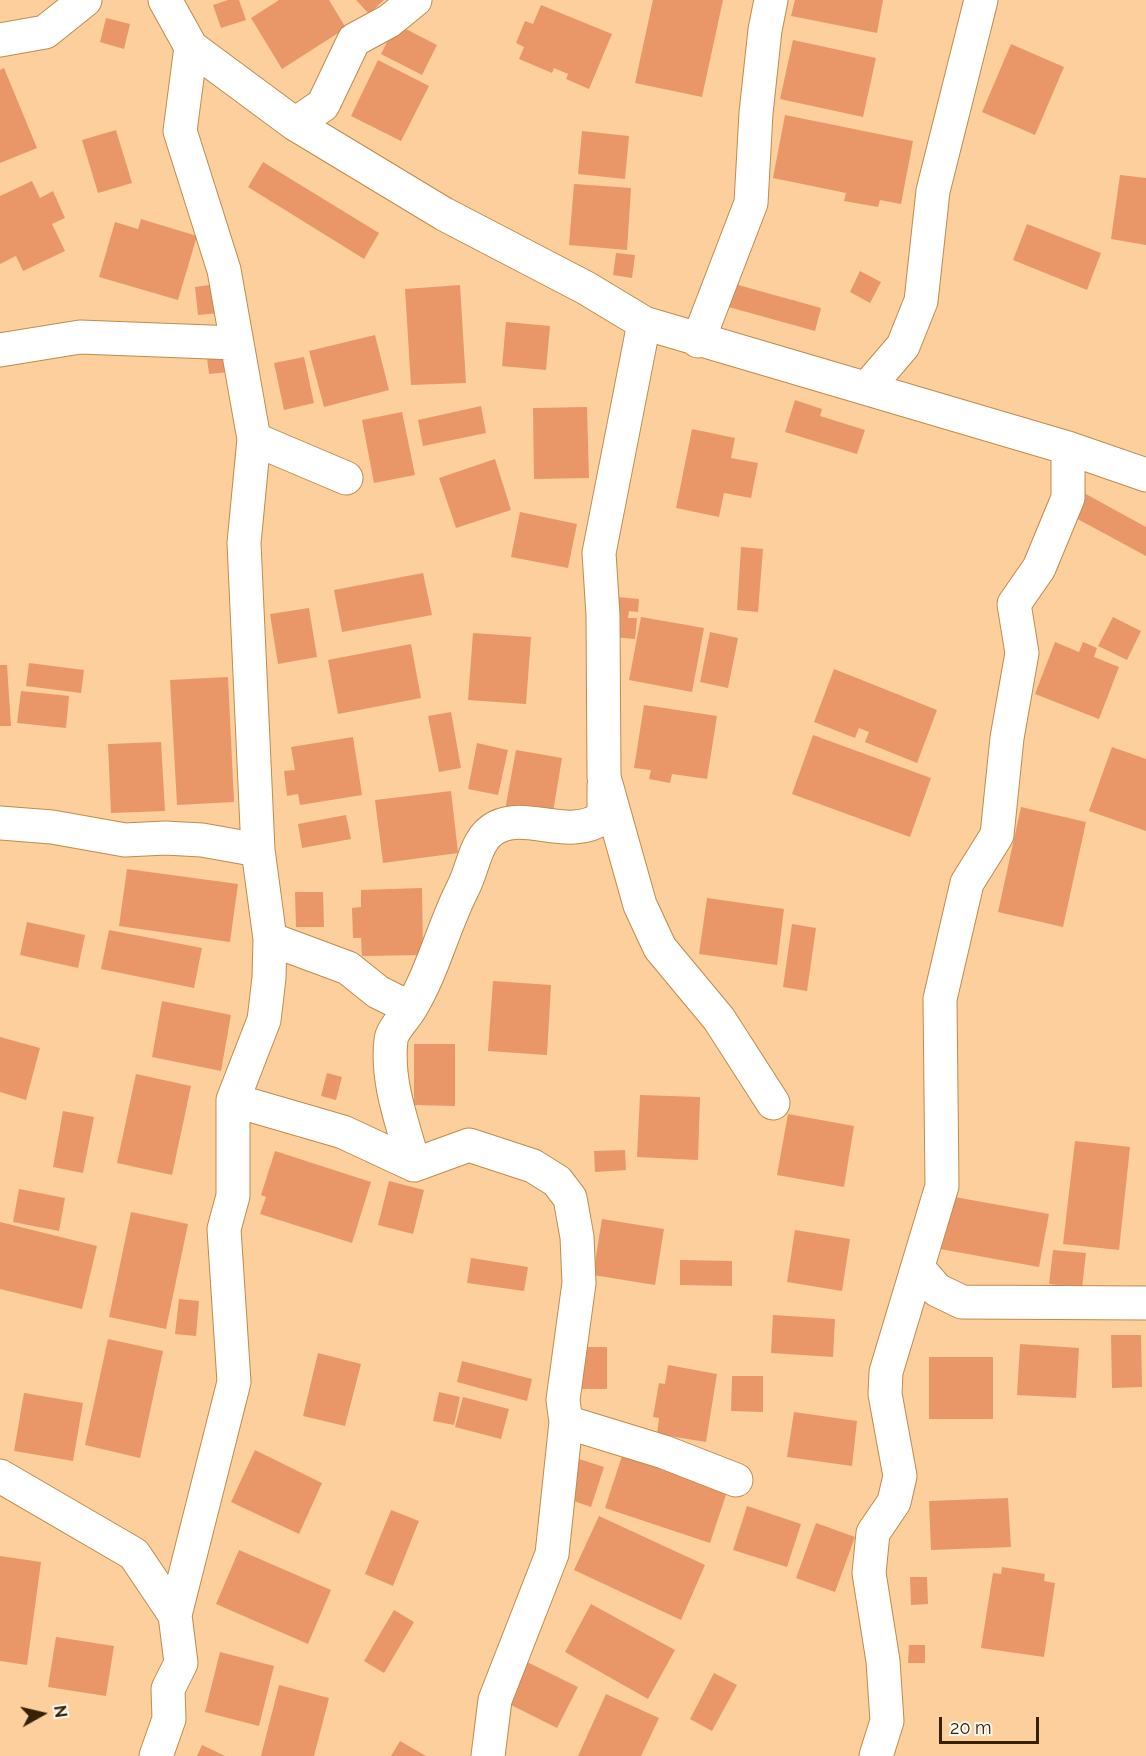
<!DOCTYPE html>
<html>
<head>
<meta charset="utf-8">
<style>
	body { margin:0 }
	#map { position:relative; width:1146px; height:1756px; overflow:hidden; background:#fccf9d; font-family:Raleway,sans-serif }
	canvas { display:block }
	.north { position:absolute; left:12px; top:1684px; width:60px; height:60px; -webkit-text-stroke:4px #fef8f2; paint-order:stroke; rotate:82deg; font-size:16px; font-weight:700; line-height:24px; text-align:center; color:#362105 }
	.north::after { content:''; display:block; margin:auto; width:21px; height:27px; background:#362105; clip-path:polygon(50% 0,100% 100%,50% 72%,0 100%) }
	.scale { position:absolute; left:939px; top:1717px; width:100px; height:27px; box-sizing:border-box; border:3px solid #362105; border-top:0; padding-left:8px; font-size:18px; line-height:21px; white-space:nowrap; color:#362105; -webkit-text-stroke:4px #fef8f2; paint-order:stroke }
</style>
</head>
<body>
<div id="map">
<canvas width="1146" height="1756"></canvas>
<div class="north">N</div>
<div class="scale">20 m</div>
</div>
<script>
const ctx = document.querySelector('canvas').getContext('2d');
ctx.lineJoin = 'round';
function fill(path, color) {
  ctx.fillStyle = color;
  ctx.fill(path, 'evenodd');
}
function strokePath(path, color, width, dash) {
  ctx.strokeStyle = color;
  ctx.lineWidth = width;
  ctx.lineCap = dash ? 'butt' : 'round';
  ctx.setLineDash(dash || []);
  ctx.stroke(path);
}
const building = new Path2D(`
	M228,0H239L246,20L221,28L213,5Z
	M279,0H329L346,28L282,69L251,18Z
	M356,0H384L369,14Z
	M653,0H723L702,97L635,83Z
	M795,0H883L877,33L791,16Z
	M541,5L612,34L589,89L566,79L568,74L554,68L552,73L519,59L524,47L516,43L525,21L533,24Z
	M106,18L130,24L124,49L100,42Z
	M396,24L437,45L422,75L381,54Z
	M793,40L876,58L863,117L780,99Z
	M1011,44L1064,67L1035,135L982,112Z
	M378,60L429,86L401,141L351,116Z
	M4,68L37,148L0,163V70Z
	M785,115L913,141L901,204L880,200L878,207L844,201L846,193L773,178Z
	M116,130L132,183L98,193L82,140Z
	M582,131L629,136L625,179L578,174Z
	M263,162L379,233L364,259L248,187Z
	M1120,175L1146,178V245L1111,239Z
	M32,181L40,198L53,191L65,218L52,224L65,251L23,271L16,256L0,264V196Z
	M574,184L631,188L627,250L569,245Z
	M141,219L197,236L178,300L99,277L115,222L138,229Z
	M1027,224L1101,253L1087,290L1013,260Z
	M616,253L635,255L632,278L613,275Z
	M860,271L881,282L870,303L850,292Z
	M731,283L821,308L815,331L725,306Z
	M216,284L219,313L198,315L195,287Z
	M460,285L466,383L411,385L405,289Z
	M506,322L550,326L546,370L502,366Z
	M375,335L389,390L324,407L309,351Z
	M227,356L229,372L209,374L207,358Z
	M304,357L314,403L284,410L274,363Z
	M795,400L822,409L820,416L865,430L857,454L785,432Z
	M481,406L486,433L423,446L418,420Z
	M587,407L589,478L534,479L533,408Z
	M402,412L415,475L374,483L362,420Z
	M692,429L735,438L731,458L758,463L751,498L724,493L719,517L676,508Z
	M495,459L511,510L456,528L439,478Z
	M1084,493L1146,527V556L1072,516Z
	M520,512L577,524L568,568L511,557Z
	M741,547L763,549L758,612L737,610Z
	M423,573L432,615L342,632L334,590Z
	M617,597L639,599L638,612L629,611L628,618H637L635,639L613,637Z
	M309,608L317,657L278,664L270,614Z
	M641,617L704,628L692,692L629,680Z
	M1113,617L1141,631L1127,660L1098,646Z
	M710,632L738,638L728,688L700,682Z
	M473,633L531,637L526,704L468,700Z
	M1055,642L1079,652L1083,642L1097,648L1094,657L1119,667L1099,719L1035,694Z
	M411,644L421,698L338,714L328,660Z
	M29,663L84,670L81,693L26,686Z
	M0,665H7L11,726H0Z
	M834,669L937,710L917,763L865,742L869,732L859,728L855,738L814,722Z
	M228,677L234,802L177,805L170,680Z
	M21,691L69,696L66,728L17,723Z
	M644,705L717,716L707,779L672,774L670,783L649,779L651,770L634,768Z
	M451,712L461,768L439,772L428,716Z
	M813,735L931,778L910,837L792,794Z
	M353,737L362,795L300,805L298,794L287,796L284,771L295,770L291,747Z
	M161,742L165,811L111,813L108,744Z
	M477,743L508,750L498,795L468,789Z
	M1112,747L1146,759V831L1089,811Z
	M516,750L562,758L552,818L505,810Z
	M451,791L458,853L383,863L375,800Z
	M1021,807L1086,822L1063,927L998,912Z
	M346,815L351,839L302,848L298,824Z
	M127,869L238,884L230,942L119,926Z
	M422,888L423,955L362,956L361,938H353L352,908L361,907V890Z
	M295,892H323L324,927H296Z
	M707,898L784,909L777,965L699,954Z
	M27,922L85,935L78,968L20,955Z
	M792,924L816,928L807,991L783,987Z
	M109,930L202,948L194,988L101,969Z
	M493,981L551,985L547,1055L488,1051Z
	M162,1001L231,1015L221,1071L152,1057Z
	M0,1037L40,1048L26,1100L0,1092Z
	M414,1044H455V1106L414,1105Z
	M327,1073L342,1077L336,1100L321,1096Z
	M136,1074L191,1086L172,1175L117,1163Z
	M640,1095L700,1097L698,1160L637,1157Z
	M63,1111L94,1117L83,1173L53,1167Z
	M788,1114L854,1126L844,1187L777,1175Z
	M1075,1141L1130,1147L1119,1250L1063,1244Z
	M625,1150L626,1170L595,1172L594,1151Z
	M275,1151L371,1182L352,1243L260,1214L266,1197L261,1195Z
	M389,1181L424,1190L413,1234L378,1225Z
	M19,1189L65,1198L59,1231L13,1222Z
	M949,1196L1049,1214L1039,1267L940,1249Z
	M131,1212L188,1224L166,1329L109,1317Z
	M602,1219L664,1229L655,1285L593,1275Z
	M0,1222L97,1246L82,1309L0,1289Z
	M795,1230L850,1239L842,1291L787,1282Z
	M1053,1250L1086,1253L1082,1288L1049,1284Z
	M471,1258L528,1267L524,1291L467,1283Z
	M680,1260L732,1261V1286L680,1285Z
	M179,1299L199,1301L196,1336L175,1334Z
	M773,1315L835,1319L833,1357L771,1353Z
	M1111,1335H1141L1142,1387L1112,1388Z
	M108,1339L163,1351L140,1458L85,1445Z
	M1020,1344L1079,1348L1076,1398L1017,1395Z
	M582,1347H607V1389H581Z
	M318,1353L361,1364L345,1426L303,1416Z
	M929,1357H993V1419H929Z
	M462,1361L532,1379L527,1401L457,1382Z
	M668,1365L717,1374L706,1442L657,1434L659,1418L653,1417L659,1383L665,1384Z
	M732,1376H763V1412L731,1411Z
	M439,1392L460,1397L454,1425L433,1421Z
	M24,1393L83,1403L73,1461L14,1451Z
	M463,1397L509,1409L501,1439L455,1427Z
	M794,1412L857,1421L852,1466L787,1457Z
	M255,1450L322,1483L299,1534L231,1502Z
	M622,1456L727,1492L710,1543L605,1508Z
	M579,1459L604,1467L591,1507L565,1498Z
	M1008,1498L1011,1547L931,1550L929,1501Z
	M747,1506L801,1524L787,1567L733,1550Z
	M391,1510L419,1521L393,1586L365,1574Z
	M599,1516L705,1565L681,1620L574,1570Z
	M816,1523L855,1537L835,1592L796,1578Z
	M239,1550L331,1590L308,1644L216,1604Z
	M0,1556L41,1562L27,1665L0,1661Z
	M1002,1567L1045,1574L1044,1581L1055,1583L1044,1657L981,1648L993,1573L1001,1574Z
	M910,1577H927L928,1604L911,1605Z
	M591,1604L675,1650L648,1699L565,1652Z
	M394,1610L414,1622L384,1673L364,1661Z
	M56,1637L114,1646L106,1696L48,1687Z
	M909,1645H925V1663H908Z
	M220,1652L274,1666L259,1726L205,1712Z
	M523,1660L578,1687L557,1728L503,1701Z
	M714,1673L737,1685L712,1731L690,1719Z
	M279,1685L329,1698L314,1756H261Z
	M606,1694L659,1718L641,1756H578Z
	M400,1741L426,1756H391Z
	M202,1745L225,1756H197Z`);
const minor = new Path2D(`
	M165,0L191,47L295,124L444,214L586,288L644,323L1068,448L1146,475
	M0,40L45,32L85,0
	M295,124L323,105L354,40L389,21L415,0
	M644,323L599,553L603,615L604,777L640,905L660,948L719,1019L773,1103
	M698,341L751,203L756,113L765,30L771,0
	M0,350L80,337L236,343
	M867,388L903,346L921,301L933,191L981,0
	M254,439L346,478
	M0,823L52,827L125,840L165,838L202,840L258,850
	M270,939L348,968L378,992L410,1008
	M233,1100L343,1132L414,1165L469,1145L533,1166L557,1181L570,1198L577,1237L579,1283L563,1400L566,1422L552,1554L495,1700L488,1756
	M414,1165C403,1124 386,1083 391,1040C392,1030 404,1019 410,1009C433,972 443,927 463,888C474,867 475,838 497,827C528,811 569,842 604,817V786
	M919,1269L937,1290L962,1302L1146,1303
	M566,1422L664,1452L736,1480
	M0,1476L134,1554L175,1615
	M156,1756L169,1719L168,1689L181,1663L175,1615L234,1382L224,1229L233,1196V1100L264,1020L269,978L270,939L258,850L244,543L254,439L224,270L180,131L191,47
	M876,1756L887,1721L883,1661L869,1573L873,1533L894,1502L900,1476L885,1394L886,1372L942,1186L940,999L967,883L997,835L1007,738L1022,653L1014,604L1039,568L1068,498V448`);
fill(building, '#e99769');
strokePath(minor, '#c08b4c', 35);
strokePath(minor, '#fff', 33);
</script>
</body>
</html>
